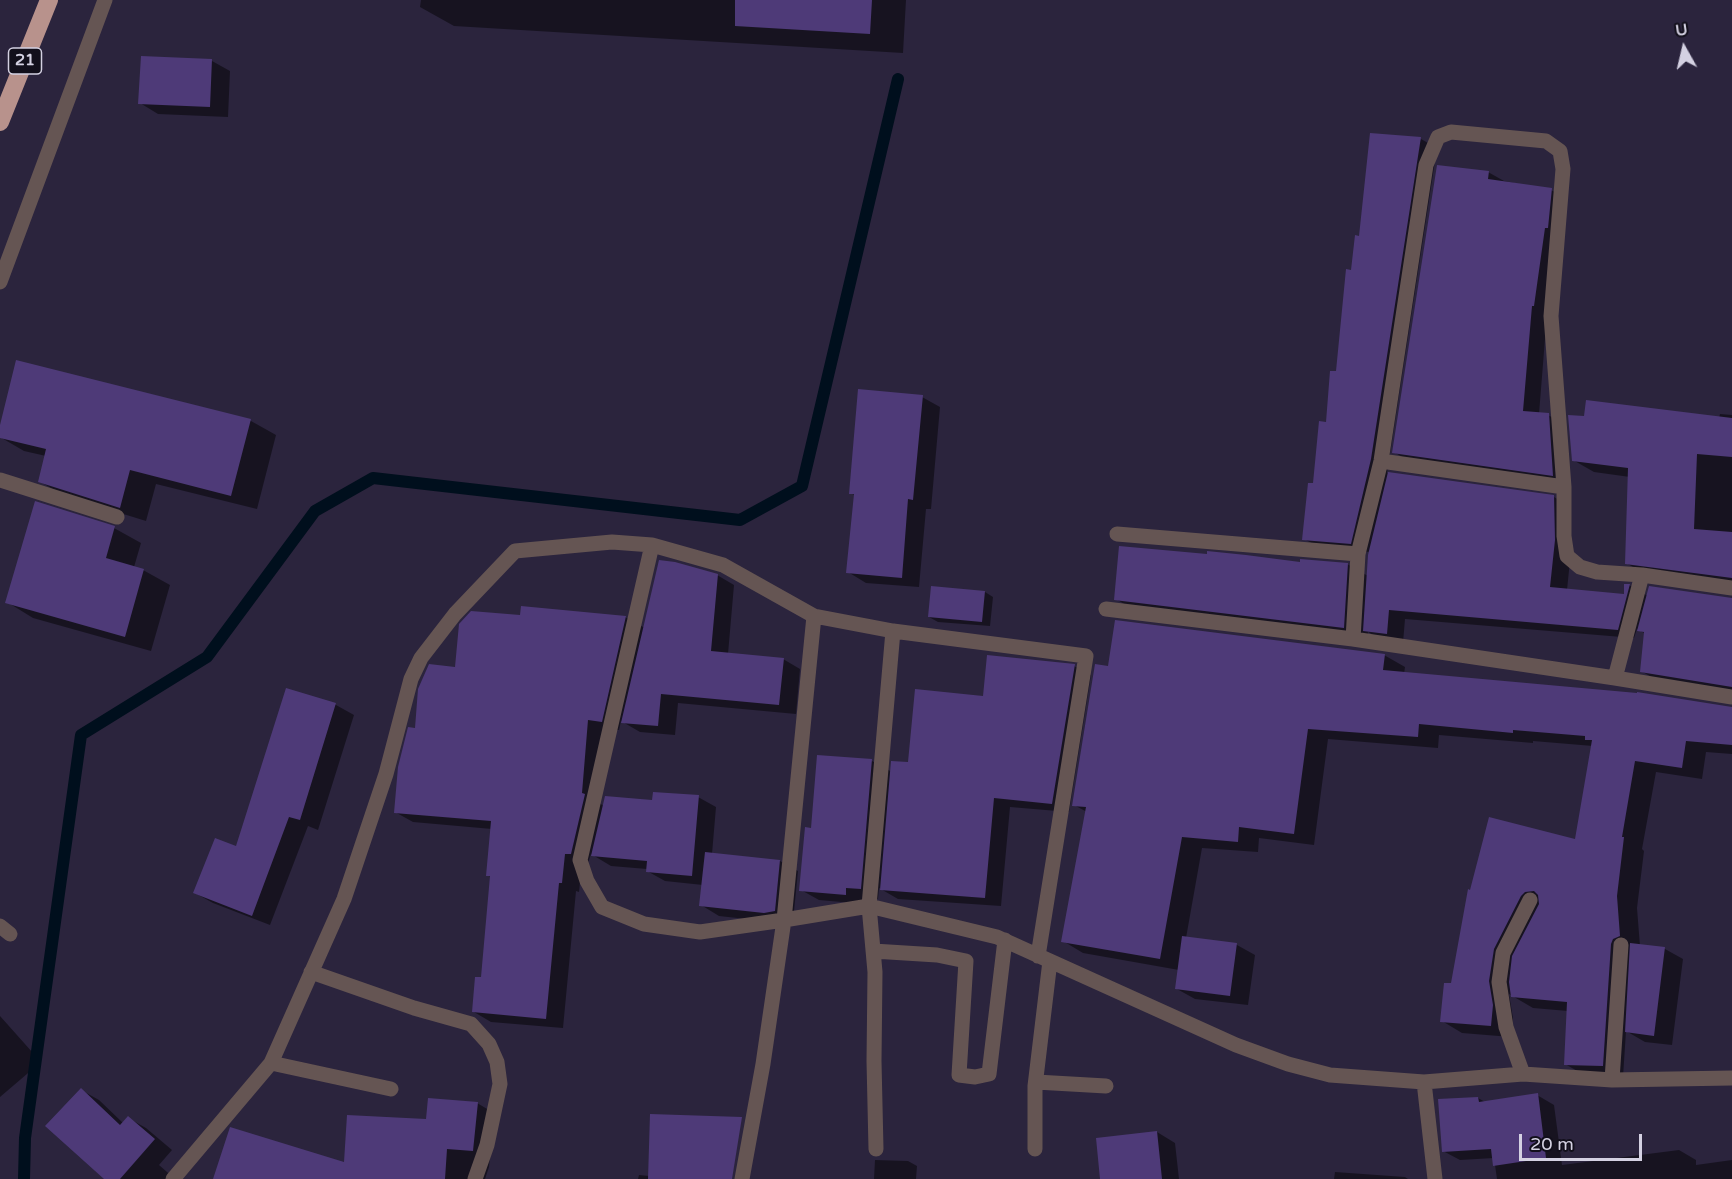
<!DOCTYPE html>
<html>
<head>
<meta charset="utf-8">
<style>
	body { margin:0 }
	#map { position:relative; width:1732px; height:1179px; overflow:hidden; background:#2b243d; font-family:"Varela Round",sans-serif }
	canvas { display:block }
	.north { position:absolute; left:1654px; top:18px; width:60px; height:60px; -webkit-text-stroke:4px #120f1b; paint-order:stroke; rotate:352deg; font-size:16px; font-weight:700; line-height:24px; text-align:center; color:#d4d1e2 }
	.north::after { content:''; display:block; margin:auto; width:21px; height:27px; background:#d4d1e2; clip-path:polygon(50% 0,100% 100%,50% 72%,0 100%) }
	.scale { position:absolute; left:1519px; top:1134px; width:123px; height:27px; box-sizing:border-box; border:3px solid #d4d1e2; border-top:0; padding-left:8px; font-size:18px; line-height:21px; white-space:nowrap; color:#d4d1e2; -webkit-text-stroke:4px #120f1b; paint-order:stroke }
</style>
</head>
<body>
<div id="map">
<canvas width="1732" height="1179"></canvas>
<div class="north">U</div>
<div class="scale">20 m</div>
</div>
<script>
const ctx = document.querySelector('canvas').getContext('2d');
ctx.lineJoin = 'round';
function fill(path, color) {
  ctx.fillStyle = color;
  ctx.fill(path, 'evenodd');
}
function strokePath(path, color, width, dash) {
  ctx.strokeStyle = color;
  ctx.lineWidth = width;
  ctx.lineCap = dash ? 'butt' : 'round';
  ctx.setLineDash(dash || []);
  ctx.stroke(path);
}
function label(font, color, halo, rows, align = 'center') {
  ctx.font = font + ' "Varela Round",sans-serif';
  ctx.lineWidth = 4.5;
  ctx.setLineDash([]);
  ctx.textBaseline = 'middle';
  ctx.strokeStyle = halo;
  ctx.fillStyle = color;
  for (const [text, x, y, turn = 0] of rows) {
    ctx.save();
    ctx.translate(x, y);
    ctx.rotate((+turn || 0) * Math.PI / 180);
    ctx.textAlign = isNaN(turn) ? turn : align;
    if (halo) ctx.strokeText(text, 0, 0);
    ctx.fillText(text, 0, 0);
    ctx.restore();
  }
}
const shadow = new Path2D(`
	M421,0H906L903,53L454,26L420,7Z
	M212,61L230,71L228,117L158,114L140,103Z
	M1421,139L1437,148L1387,473L1554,497L1571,507V551L1567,590L1625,596L1629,585L1648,596L1732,599V695L1662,683L1641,671L1646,634L1637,629L1634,638L1405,619L1403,643L1382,640L1368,632L1367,641L1139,613L1116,599L1208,555L1302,564H1347L1368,576L1370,552L1321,548L1304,539L1337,373L1353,271L1360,237Z
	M1488,172L1504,181L1551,190L1567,199L1547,314L1539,414L1548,415L1564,424L1568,483L1409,461L1394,452Z
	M18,362L251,421L276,435L257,509L156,484L146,521L65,496L39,481L46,456L24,451L0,437V432Z
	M922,397L940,407L931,509H926L919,587L866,583L848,572L855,495L850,493Z
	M1720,414L1732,415V586L1647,575L1626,563L1630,477L1594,472L1573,460L1719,418Z
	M114,528L141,543L134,567L143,570L170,585L151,651L33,618L7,602Z
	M717,575L734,585L728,654L783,659L800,669L796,714L678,703L675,735L640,732L621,721L619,730L605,729L599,803L604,806L698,797L716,807L712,854L780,861L798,871L793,921L783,923L719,916L701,905L703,885L665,881L647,871V869L611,866L591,854L588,863H582L579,892L576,891L563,1028L491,1022L474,1012L482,979L491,877L487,875L492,829L413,822L395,812L416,729L457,668L522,617H625L645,628Z
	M985,592L993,597L990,626L938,622L929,617Z
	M1384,655L1405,667L1404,674L1732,708V754L1706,752L1702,779L1656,772L1642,849L1644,851L1637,908L1640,946L1665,949L1683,959L1672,1045L1645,1042L1626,1031L1623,1077L1586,1076L1565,1064L1568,1011L1533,1008L1509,994L1513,1018L1511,1037L1462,1033L1442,1021L1452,985L1469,891L1576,841L1593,746L1533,741V743L1439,735L1438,748L1328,739L1314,845L1259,838L1258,852L1202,848L1186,938L1237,945L1255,955L1248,1005L1195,999L1177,989L1179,970L1083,953L1063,941L1087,812L1074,805L1109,667Z
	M1074,666L1091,675L1069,812L1010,807L1001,906L898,899L879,888L878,899L864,898V904L819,900L801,890L812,830L872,761L892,772L909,764L984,697Z
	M287,690L336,705L354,715L318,830L308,826L270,925L213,903L195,893L237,848Z
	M0,1016L41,1062L0,1097Z
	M81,1090L99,1100L123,1123L128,1118L146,1128L172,1150L159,1165L175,1179H107Z
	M1537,1095L1554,1105L1562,1165L1679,1150L1696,1160V1165L1732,1160V1179H1497L1494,1158L1460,1160L1443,1151L1478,1098L1485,1102Z
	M477,1103L494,1113L489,1167L485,1179H220L346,1164L428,1121Z
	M1157,1132L1175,1143L1179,1179H1102Z
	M875,1160L908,1161L917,1166L916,1179H874Z
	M1335,1172L1405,1177L1408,1179H1334Z
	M639,1175L649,1176L724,1179H638Z`);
const stream = new Path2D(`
	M24,1179L25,1138L81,735L207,657L315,511L373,478L740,520L802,486L898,79`);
const building = new Path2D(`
	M735,0H872L870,34L735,26Z
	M141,56L212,59L210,107L138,104Z
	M1370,133L1421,137L1371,459L1351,544L1302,540L1308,483H1313L1319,421L1326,422L1330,371H1336L1346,269L1351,270L1355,235L1359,236Z
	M1437,165L1489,171L1488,179L1552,188L1548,228H1545L1534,306H1532L1523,411L1549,413L1553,476L1392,453Z
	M16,360L251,419L231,496L130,470L120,508L38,482L46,449L0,438V425Z
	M858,389L923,395L913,500L908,499L902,578L846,573L854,494H849Z
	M1586,400L1732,418V457L1697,454L1694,529L1732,532V578L1625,564L1628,468L1572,461L1568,415L1584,416Z
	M1388,472L1554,495L1555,540L1550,587L1624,594V584H1630L1618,630L1389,610L1387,634L1363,631L1368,555Z
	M35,501L115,526L106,558L144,569L125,637L5,603Z
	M1119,546L1207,554V551L1246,555L1300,562V559L1348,563L1344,628L1114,600Z
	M659,560L675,562L718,574L711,651L784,658L779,705L661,694L658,726L621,723Z
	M931,586L985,591L982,622L928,617Z
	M1649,586L1732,598V687L1640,672L1644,632L1637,631Z
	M521,606L626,616L602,722L588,720L582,793L585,794L571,854H565L562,883H559L546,1019L472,1012L475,977H481L490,876H486L491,821L394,813L398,767L408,727L415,728L418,689L429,664L455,667L459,624L471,611L520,615Z
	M1115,620L1385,654L1383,670L1637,693V692L1732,707V745L1686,741L1682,768L1635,761L1622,837H1624L1617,896L1620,936L1613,939L1611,944L1603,1066L1564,1065L1567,1002L1511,997L1509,982L1512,956L1539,904L1538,895L1534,891L1525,892L1521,896L1494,949L1489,981L1493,1005L1491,1026L1440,1022L1444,983H1451L1468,889L1470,890L1489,817L1575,839L1592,740H1585V736L1513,730V733L1419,724L1418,737L1308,729L1294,834L1239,827L1238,842L1182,837L1160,959L1061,942L1086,807L1072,806L1095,664L1108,666Z
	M987,655L1075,664L1052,804L994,798L985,898L880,890L891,761L908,762L915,689L983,696Z
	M286,688L336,703L300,820L289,817L252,916L193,893L215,838L236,846Z
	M817,755L872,759L861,889L846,888V895L799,891L805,827L811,828Z
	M653,792L699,795L692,876L646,872L647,861L591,856L605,796L652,800Z
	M705,852L780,860L775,911L764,913L699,906Z
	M1182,936L1237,943L1230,996L1175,989Z
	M1630,943L1665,947L1654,1036L1625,1032Z
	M81,1088L120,1125L128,1116L155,1139L120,1179H104L45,1126Z
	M1538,1093L1546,1158L1493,1166L1491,1149L1442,1152L1438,1099L1478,1097L1479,1102Z
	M428,1098L478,1102L473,1151L447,1149L445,1179H213L230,1127L344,1162L347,1115L426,1119Z
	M650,1114L742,1117L732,1179H648Z
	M1157,1131L1162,1179H1100L1096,1138Z`);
const minor = new Path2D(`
	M0,282L105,0
	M1381,461L1564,487
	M0,480L117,517
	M1117,534L1358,554
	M652,545L580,860L587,881L602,907L644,924L700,932L784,920L869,906L997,937L1236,1045L1288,1064L1330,1075L1424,1082L1523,1074L1612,1080L1732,1078
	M1106,609L1353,639L1615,678L1642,575L1732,588
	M1353,639L1358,554L1381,461L1426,165L1438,137L1451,132L1546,141L1560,151L1563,169L1551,316L1564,487V536L1567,556L1580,567L1597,572L1642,575
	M1615,678L1732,697
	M0,926L10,934
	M873,951L937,955L966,961L959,1075L975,1077L989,1074L1005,940
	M311,972L414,1008L471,1024L489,1044L497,1062L500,1084L487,1145L475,1179
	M271,1063L391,1089
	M1523,1074L1506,1027L1499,982L1503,953L1530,900
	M1612,1080L1621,945
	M1036,1082L1106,1086
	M1424,1082L1435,1179
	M876,1149L874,1061L875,972L869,906L893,631
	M1035,1149V1086L1050,961
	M173,1179L271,1063L344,899L386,774L411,679L421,658L455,614L515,551L612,542L652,545L723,565L814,616L893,631L1086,656L1038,956
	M742,1179L763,1064L784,920L814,616`);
const highway = new Path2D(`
	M0,122L49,0`);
const shields = [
	[25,61,33]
];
const shieldNames = [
	["21",25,61]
];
fill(shadow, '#0007');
strokePath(stream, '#000f1d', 12);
fill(building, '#4e3a78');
strokePath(minor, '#655553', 15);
strokePath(highway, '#b8928c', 18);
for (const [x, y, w] of shields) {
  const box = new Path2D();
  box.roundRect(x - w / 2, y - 13, w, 26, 4.5);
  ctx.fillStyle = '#120f1b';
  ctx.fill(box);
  strokePath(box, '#d4d1e2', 1.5);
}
label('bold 16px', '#d4d1e2', null, shieldNames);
</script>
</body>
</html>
